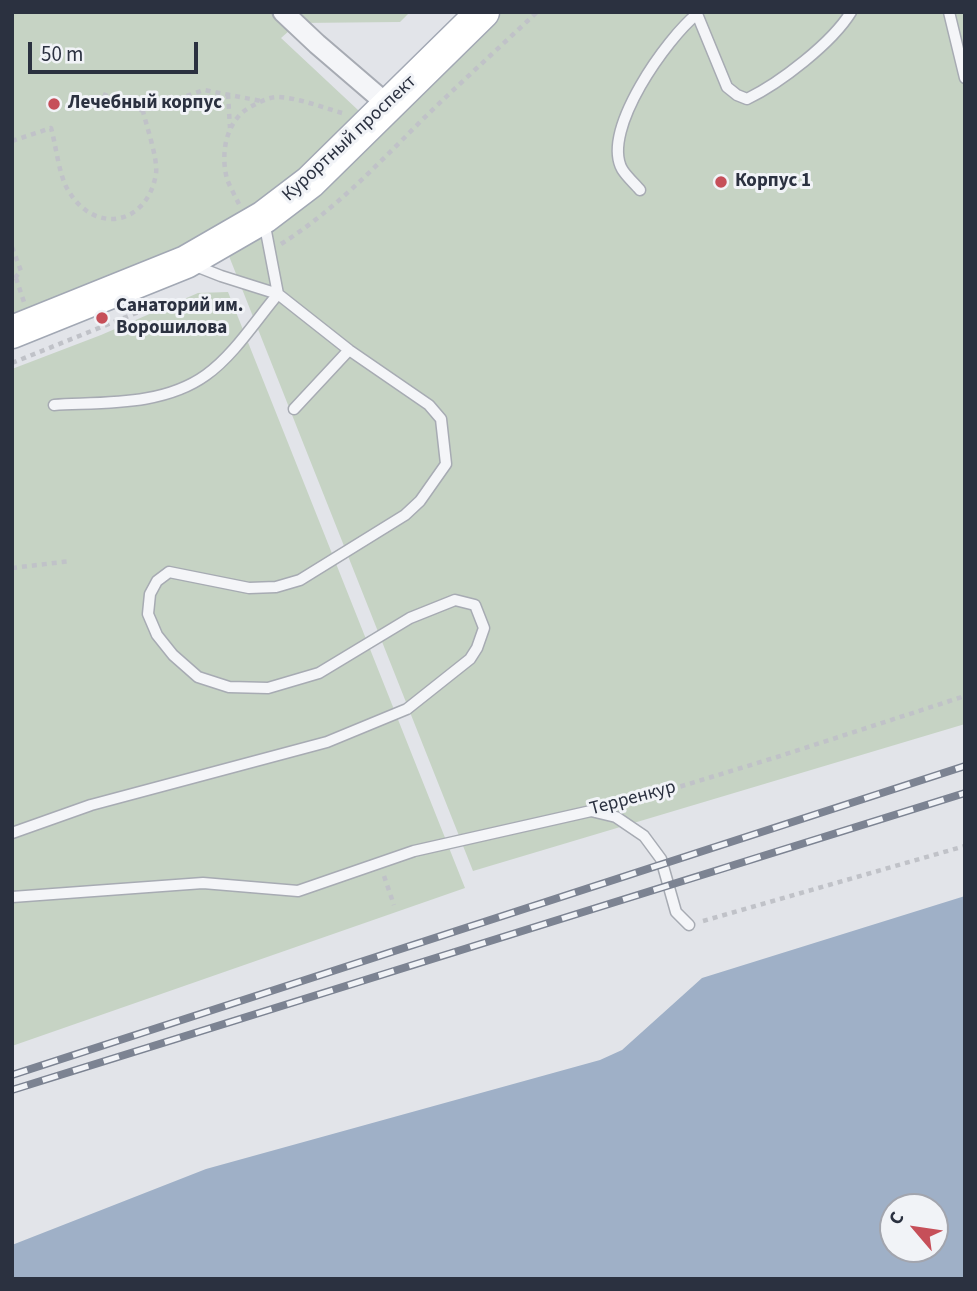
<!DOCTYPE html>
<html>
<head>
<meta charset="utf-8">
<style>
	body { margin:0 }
	#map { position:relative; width:977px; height:1291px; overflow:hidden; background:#e2e4e9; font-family:"Source Sans 3",sans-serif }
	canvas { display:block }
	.frame { position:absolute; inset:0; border:14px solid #2b3140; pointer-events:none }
	.north { position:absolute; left:879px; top:1193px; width:70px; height:70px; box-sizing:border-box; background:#f1f3f7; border:2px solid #a2a5ae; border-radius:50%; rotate:299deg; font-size:19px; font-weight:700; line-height:28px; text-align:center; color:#2b3140 }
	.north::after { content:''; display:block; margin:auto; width:24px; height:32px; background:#c64f59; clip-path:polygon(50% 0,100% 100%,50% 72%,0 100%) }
	.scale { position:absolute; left:28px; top:42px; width:170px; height:32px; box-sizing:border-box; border:4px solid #2b3140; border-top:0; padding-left:9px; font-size:21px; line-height:24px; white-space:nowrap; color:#2b3140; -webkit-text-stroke:5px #f1f3f7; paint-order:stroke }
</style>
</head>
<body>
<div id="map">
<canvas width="977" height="1291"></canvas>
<div class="frame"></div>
<div class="north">С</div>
<div class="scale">50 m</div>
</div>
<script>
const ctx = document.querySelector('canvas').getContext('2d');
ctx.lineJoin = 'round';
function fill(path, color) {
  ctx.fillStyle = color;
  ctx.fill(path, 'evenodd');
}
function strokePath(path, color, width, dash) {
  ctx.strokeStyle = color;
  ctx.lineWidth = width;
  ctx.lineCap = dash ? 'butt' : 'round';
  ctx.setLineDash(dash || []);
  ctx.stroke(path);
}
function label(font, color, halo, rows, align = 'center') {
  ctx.font = font + ' "Source Sans 3",sans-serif';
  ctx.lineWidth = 6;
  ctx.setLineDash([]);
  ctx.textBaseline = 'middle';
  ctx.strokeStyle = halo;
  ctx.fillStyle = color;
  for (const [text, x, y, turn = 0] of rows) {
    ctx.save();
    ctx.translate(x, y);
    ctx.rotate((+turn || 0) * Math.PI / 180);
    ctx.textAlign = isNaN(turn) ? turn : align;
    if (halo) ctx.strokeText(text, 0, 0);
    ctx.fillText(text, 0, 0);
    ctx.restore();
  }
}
const green = new Path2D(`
	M12,12H410L400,22L298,23L281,38L358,110V133L486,12H965V724L473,871L223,241L12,324Z
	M228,292L465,888L12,1046V369L101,335L198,293Z`);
const water = new Path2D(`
	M965,896V1279H12V1245L206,1169L600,1060L622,1050L702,978ZM893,1207H935V1249H893Z`);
const path = new Path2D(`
	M103,94L143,111
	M228,94L230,128
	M12,141L51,128C56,145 59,176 68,190C94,235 147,226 156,174C158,159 147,128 143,111L204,90L261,101
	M239,204C235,196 230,187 227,179C220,153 226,119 252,106C260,102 268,97 278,97C299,98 321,107 342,113
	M281,244C335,210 378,164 423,119C460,83 499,48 537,12
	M12,247L21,271L12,281
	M16,278L24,302
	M12,363L151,307
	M12,568L71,561
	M623,804L777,757L965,696
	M384,876L394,905
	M703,921L965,846`);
const lane = new Path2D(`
	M949,12L965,78
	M697,14L727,87L737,95L747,99C780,83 832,43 851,12
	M640,190C635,184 626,176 622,169C601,130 667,38 697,14L696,12
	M54,405C104,402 163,406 206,375C234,355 256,320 278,294L264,221
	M294,409L349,350
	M12,833L91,805L327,742L407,709L470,659L477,648L484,628L475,605L455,600L410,618L319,673L268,688L229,687L198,677L173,655L157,635L148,614L150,594L157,581L169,572L249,588L276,587L300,580L405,515L420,501L446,464L441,419L429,405L349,350L278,294L221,276L193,265
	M12,897L203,883L298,891L414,851L591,811L616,817L644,836L661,859L676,912L689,925`);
const street = new Path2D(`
	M283,12L317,44L388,105`);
const primary = new Path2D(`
	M12,332L186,262L264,217L310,182L483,12`);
const rail = new Path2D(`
	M12,1075L965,766
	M12,1090L965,793`);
const markers = [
	[54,104,7,"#c64f59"],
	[721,182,7,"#c64f59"],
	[102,318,7,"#c64f59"]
];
const poiNames = [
	["Лечебный корпус",68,104],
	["Корпус 1",735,182],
	["Санаторий им.",116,307],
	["Ворошилова",116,329]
];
const streetNames = [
	["Курортный проспект",350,139,-43],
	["Терренкур",633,799,-15]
];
fill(green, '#c6d3c4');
fill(water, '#9fb0c7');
strokePath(lane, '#a7abb3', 13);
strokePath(street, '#a7abb3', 23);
strokePath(primary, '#a2a8b4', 35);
strokePath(path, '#c0c2c8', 4.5, [5, 5]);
strokePath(lane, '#f4f5f8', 10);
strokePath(street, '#f4f5f8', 19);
strokePath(primary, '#fff', 32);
strokePath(rail, '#7c8392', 8);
strokePath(rail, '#f1f3f7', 5, [16]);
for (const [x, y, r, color] of markers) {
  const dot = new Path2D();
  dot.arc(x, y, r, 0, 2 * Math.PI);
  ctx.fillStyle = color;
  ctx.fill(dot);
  strokePath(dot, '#f1f3f7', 2.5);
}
label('bold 19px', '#2b3140', '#f1f3f7', poiNames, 'left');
label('19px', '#2b3140', '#f1f3f7', streetNames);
</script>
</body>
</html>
